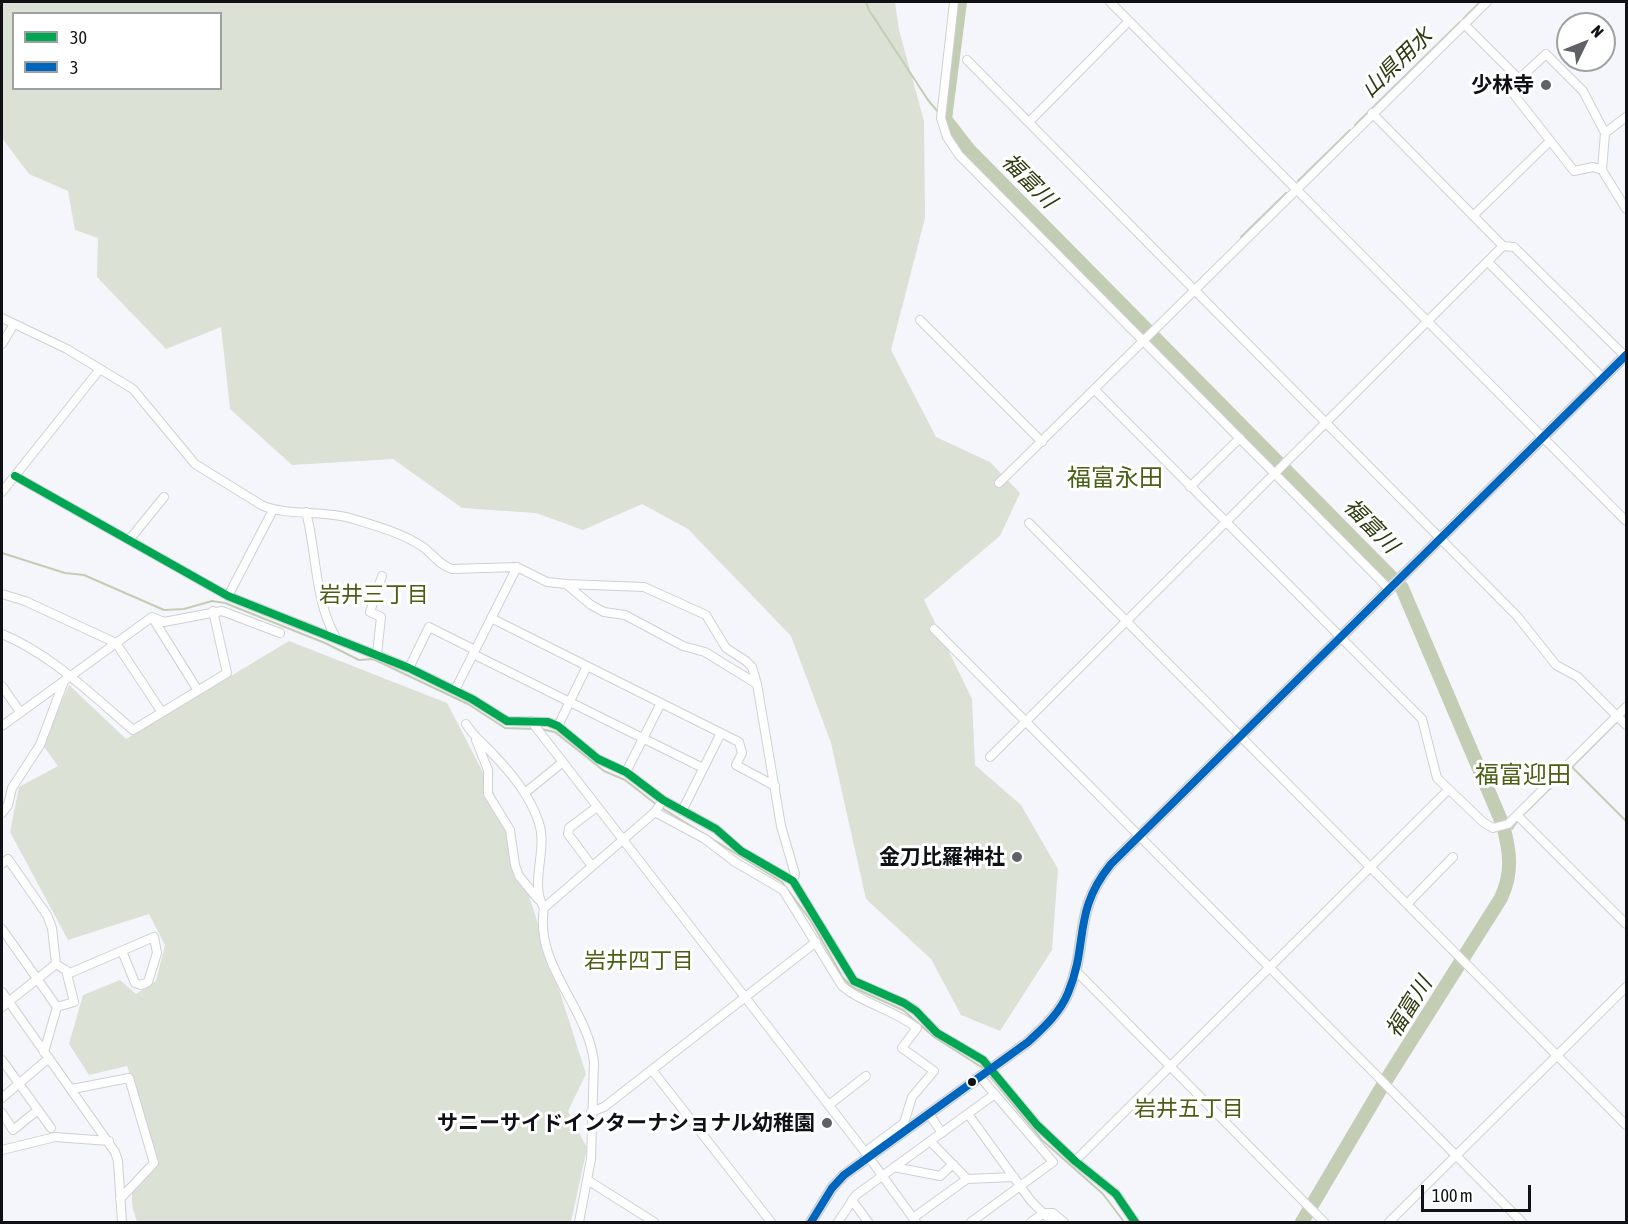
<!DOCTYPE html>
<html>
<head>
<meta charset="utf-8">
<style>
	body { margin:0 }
	#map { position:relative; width:1628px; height:1224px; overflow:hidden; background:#f5f6fb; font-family:"Asap Condensed",sans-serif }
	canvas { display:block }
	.frame { position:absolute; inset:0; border:3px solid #101116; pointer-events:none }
	.legend { position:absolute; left:12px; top:12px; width:210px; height:78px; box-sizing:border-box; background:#fff; border:2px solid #9fa0a2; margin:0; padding:8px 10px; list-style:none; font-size:18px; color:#101116 }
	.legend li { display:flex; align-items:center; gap:12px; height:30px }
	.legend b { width:30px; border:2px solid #9fa0a2 }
	.north { position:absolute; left:1556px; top:12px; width:60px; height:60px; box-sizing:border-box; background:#fff; border:2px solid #9fa0a2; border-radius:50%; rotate:47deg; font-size:16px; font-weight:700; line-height:24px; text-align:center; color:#101116 }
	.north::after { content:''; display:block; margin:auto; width:21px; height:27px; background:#606166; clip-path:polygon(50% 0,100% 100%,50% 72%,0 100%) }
	.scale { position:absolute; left:1421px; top:1185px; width:110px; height:27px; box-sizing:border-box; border:3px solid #101116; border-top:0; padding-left:8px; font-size:18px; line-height:21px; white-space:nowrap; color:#101116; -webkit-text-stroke:4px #fff; paint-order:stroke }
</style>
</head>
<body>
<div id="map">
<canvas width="1628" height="1224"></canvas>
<div class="frame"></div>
<ul class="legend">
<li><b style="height:8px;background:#00a651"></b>30</li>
<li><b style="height:8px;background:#0065bd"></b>3</li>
</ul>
<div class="north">N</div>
<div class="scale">100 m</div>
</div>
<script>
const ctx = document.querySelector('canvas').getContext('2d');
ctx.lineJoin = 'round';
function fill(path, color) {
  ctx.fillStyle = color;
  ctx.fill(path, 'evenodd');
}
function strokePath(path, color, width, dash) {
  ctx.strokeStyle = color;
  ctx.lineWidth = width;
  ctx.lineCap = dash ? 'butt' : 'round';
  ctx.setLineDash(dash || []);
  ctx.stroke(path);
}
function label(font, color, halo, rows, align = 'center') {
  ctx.font = font + ' "Asap Condensed","Noto Sans JP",sans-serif';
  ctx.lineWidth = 6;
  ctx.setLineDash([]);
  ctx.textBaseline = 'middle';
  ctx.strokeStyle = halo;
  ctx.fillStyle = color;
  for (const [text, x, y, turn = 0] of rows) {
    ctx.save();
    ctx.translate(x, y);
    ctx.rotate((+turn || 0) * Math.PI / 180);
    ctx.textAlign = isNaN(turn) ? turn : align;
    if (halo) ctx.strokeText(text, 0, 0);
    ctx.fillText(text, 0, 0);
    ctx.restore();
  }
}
const green = new Path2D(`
	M2,2H895L899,30L924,121L925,218L891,350L936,437L990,462L1020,493L1000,536L924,600L972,699L975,765L1021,805L1058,869L1052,950L1000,1031L961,1015L931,959L866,899L831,743L791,636L688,529L642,504L583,530L536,513L462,508L393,459L292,465L230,409L221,327L166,349L97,277L98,238L75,230L68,191L29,174L2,138ZM14,14H220V88H14Z
	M289,641L447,703L500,805L586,1074L568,1111L587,1148L571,1222H137C126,1189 133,1182 159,1162L127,1066L89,1075L69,1044L83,995L120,980L136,994L156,981L165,945L149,914L68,940L10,832L19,787L58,766L42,744L69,685L126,739Z`);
const stream = new Path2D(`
	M866,2L869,10L928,100L938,112
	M1463,19L1480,2
	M1355,125L1460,22
	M1298,181L1350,130
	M1241,237L1286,193
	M2,553L65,573L84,575L164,610L184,609L212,601L225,603L325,643L359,660L373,659L468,704L505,728L535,729
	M541,729L555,732L604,771L625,780L657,805L782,882L811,921L843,978L852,987L903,1010L934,1037L986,1070
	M1572,767L1626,713
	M1522,816L1572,767L1626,821
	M1512,829L1518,820
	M1505,832L1508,831
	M989,1075L1042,1140L1103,1194L1124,1222`);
const river = new Path2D(`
	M960,2L945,119L969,150L1402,588L1503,825C1510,852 1513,872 1501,898L1383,1085L1302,1222`);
const minor = new Path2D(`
	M954,2L941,118L947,137L959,155L1390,590
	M1110,2L1626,521
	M1464,24L1519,79L1513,89L1515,96L1574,171L1593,167L1602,170
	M967,60L1517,616L1556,665L1578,677L1626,725
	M1519,79L1546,54L1583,91L1605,133
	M1372,113L1503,246L1514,247L1625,356
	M1626,117L1605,133L1602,170L1626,209
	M1029,122L1129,21
	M1473,216L1549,142
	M1488,262L1603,378
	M2,318L67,349L133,389L195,464L263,506C290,516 322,510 350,518C373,525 403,533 423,547C434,555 439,565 452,569L517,567L547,582L566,584L591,605L604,612L625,615L683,646L705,652L757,684L781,826L795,874L793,881
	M920,320L1042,442
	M2,344L14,324
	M1094,389L1422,719L1437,778L1483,822L1493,828L1508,824L1626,707
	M15,476L228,596L409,668L472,699L507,721L548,722L558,726L598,759L626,772L663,800L716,829L741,851L793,881L854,981L904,1003L916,1011L937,1033L983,1060L1037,1125L1075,1161L1116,1194L1135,1222
	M999,483L1487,2
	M1190,487L1240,438
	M2,492L100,369
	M306,512C317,553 314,598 335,636
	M1029,523L1626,1125
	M129,540L164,497
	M566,584L644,587L706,615L726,648L746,661L752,667L757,684
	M2,594L25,601L116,643L161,711
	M228,596L273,510
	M152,617L197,689
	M491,618L721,733L682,811
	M934,629L1522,1222
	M2,634C51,654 93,696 133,730L227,673L213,611
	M377,654L381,617L370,612L382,576
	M473,654L703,768
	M409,668L429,627L475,650
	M2,686L20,712
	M455,690L517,567
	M531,721L865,1152L916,1222
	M466,724C474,737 483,743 493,754C513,775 530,796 539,823C548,850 529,884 544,908
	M2,726L152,617L164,622L222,611L280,633
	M558,726L587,666
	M721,733L739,742L742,753L736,765L775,786
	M476,740L488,770V794L510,830L515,865L519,876L538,899
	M990,757L1503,246
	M626,772L661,703
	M526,792L563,762
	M655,812L705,839L735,862L783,890L842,986C863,1004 893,1009 917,1028L902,1048L934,1071L912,1097L904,1123L865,1152
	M2,813L8,805L12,788L40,745L64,681
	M1518,816L1626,924
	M2,864L8,859L47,915L52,928L56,964L2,1007
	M592,866L568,834L569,828L597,807
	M1407,904L1453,857
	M2,929L57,1007L44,1052
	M56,964L70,973L154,937L157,953L148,982L141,985L135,983L122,951
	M1076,971L1324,1222
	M2,992L115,1152L118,1161L122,1222
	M57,1007L74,1002L66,970
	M2,1060L51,1128
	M652,1070L771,1222
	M72,1089L129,1078L154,1163L120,1199
	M2,1098L49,1058
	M829,1105L866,1076
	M591,1112L604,1107L816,942
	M2,1113L13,1130L38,1110
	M929,1114L942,1133
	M968,1114L1031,1201L1052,1222
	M930,1141L967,1179L1014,1177
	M2,1150L55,1137L109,1141
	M1075,1161L1448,790
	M894,1167L940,1176L953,1164
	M589,1181L654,1222
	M852,1200L868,1222
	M913,1218L967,1179
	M579,1222L591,1159L594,1062C588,1008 534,965 544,908L655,812L663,800
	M838,1222L856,1195L995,1094
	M971,1222L1053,1162L980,1077
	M1031,1222L1044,1213H1053L1064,1222
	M1389,1222L1626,987`);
const major = new Path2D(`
	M811,1222L832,1188L844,1175L1028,1042C1043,1028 1060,1013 1068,993C1089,943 1072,912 1111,864L1626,355`);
const bus1 = new Path2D(`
	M15,476L228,596L409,668L472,699L507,721L548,722L558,726L598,759L626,772L663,800L716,829L741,851L793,881L854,981L904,1003L916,1011L937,1033L983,1060L1037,1125L1075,1161L1116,1194L1135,1222`);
const bus2 = new Path2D(`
	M811,1222L832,1188L844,1175L1028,1042C1043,1028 1060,1013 1068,993C1089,943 1072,912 1111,864L1626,355`);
const markers = [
	[1546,85,6,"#606166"],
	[1017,857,6,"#606166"],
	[972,1082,5,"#101116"],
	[827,1123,6,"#606166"]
];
const poiNames = [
	["少林寺",1534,85],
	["金刀比羅神社",1005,857],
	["サニーサイドインターナショナル幼稚園",815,1123]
];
const waterNames = [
	["山県用水",1397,63,-44],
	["福富川",1029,181,45],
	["福富川",1371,526,45],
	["福富川",1409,1007,-58]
];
const neighbourhoodNames = [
	["岩井三丁目",374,595],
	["岩井四丁目",639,961],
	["岩井五丁目",1189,1109]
];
const quarterNames = [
	["福富永田",1115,478],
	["福富迎田",1523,775]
];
fill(green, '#dbe1d5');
strokePath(stream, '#c3cdb3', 2);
strokePath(river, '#c3cdb3', 14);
strokePath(minor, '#cfd0d5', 10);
strokePath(major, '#d0d1d3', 12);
strokePath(minor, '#fefefe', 8);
strokePath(major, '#eff0f7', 9);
strokePath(bus1, '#00a651', 8);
strokePath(bus2, '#0065bd', 8);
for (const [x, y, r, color] of markers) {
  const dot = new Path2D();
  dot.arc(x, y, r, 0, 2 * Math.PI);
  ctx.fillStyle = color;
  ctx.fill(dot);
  strokePath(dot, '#fff', 2);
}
label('bold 21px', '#101116', '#fff', poiNames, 'right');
label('italic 22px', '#2e3b0e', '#fff', waterNames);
label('22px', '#4a5f15', '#fff', neighbourhoodNames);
label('24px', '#4a5f15', '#fff', quarterNames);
</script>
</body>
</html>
